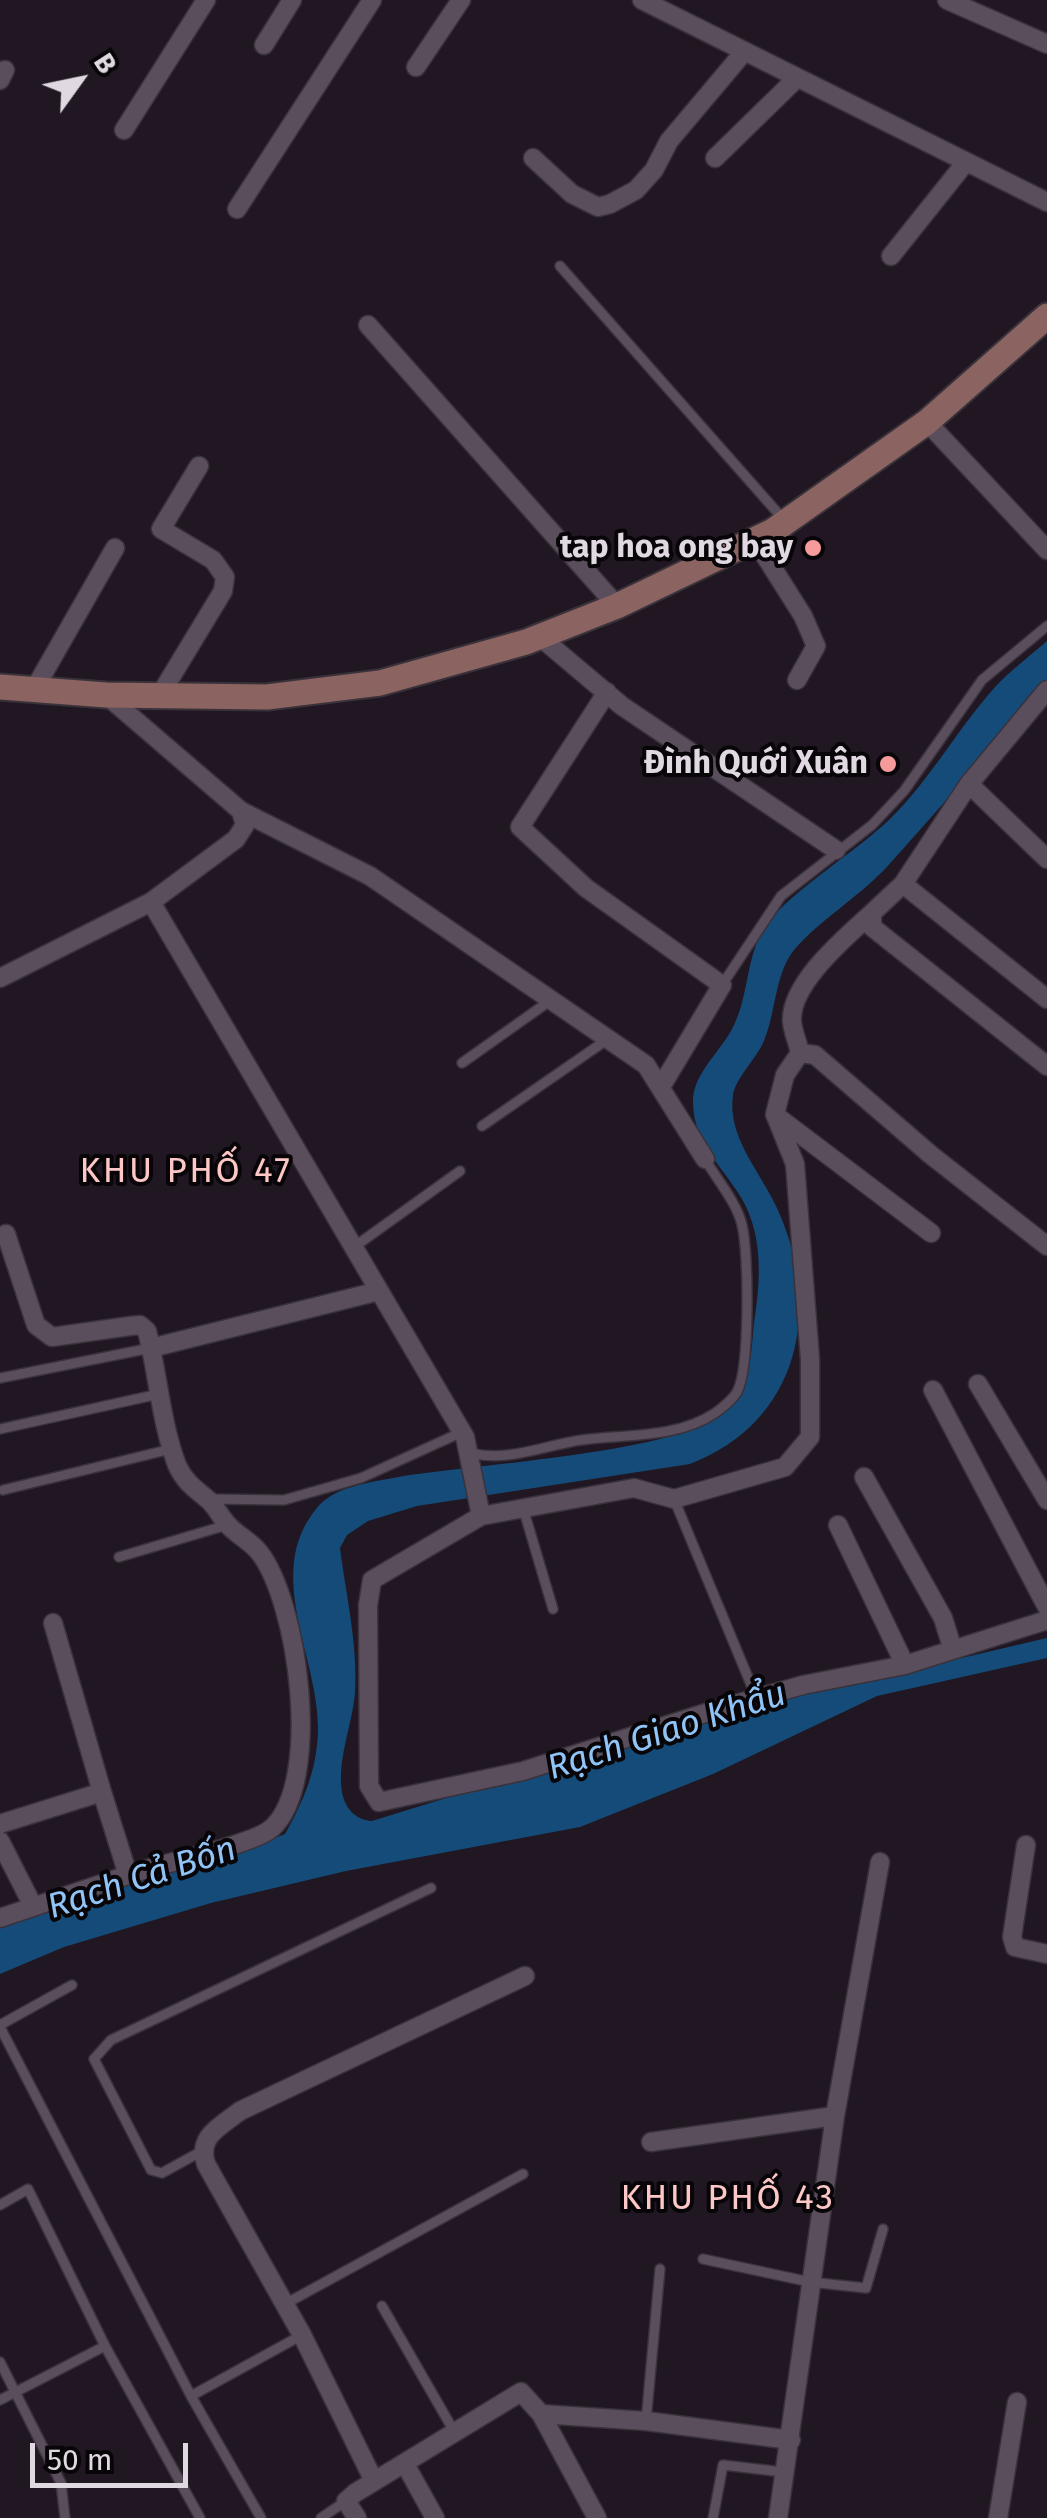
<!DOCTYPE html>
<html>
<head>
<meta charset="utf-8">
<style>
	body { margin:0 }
	#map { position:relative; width:1047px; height:2518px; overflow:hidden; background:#201722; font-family:"Fira Sans",sans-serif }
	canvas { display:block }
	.north { position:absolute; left:30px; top:30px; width:100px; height:100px; -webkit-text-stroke:8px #080508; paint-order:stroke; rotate:57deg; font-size:28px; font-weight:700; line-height:40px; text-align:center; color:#e0d9e2 }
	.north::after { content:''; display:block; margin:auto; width:35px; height:45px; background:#e0d9e2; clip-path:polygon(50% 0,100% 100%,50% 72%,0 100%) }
	.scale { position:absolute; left:30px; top:2443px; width:158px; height:45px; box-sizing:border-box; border:5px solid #e0d9e2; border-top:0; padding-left:12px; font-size:30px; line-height:35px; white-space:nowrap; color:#e0d9e2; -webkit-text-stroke:8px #080508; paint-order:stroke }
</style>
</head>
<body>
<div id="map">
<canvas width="1047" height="2518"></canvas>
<div class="north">B</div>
<div class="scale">50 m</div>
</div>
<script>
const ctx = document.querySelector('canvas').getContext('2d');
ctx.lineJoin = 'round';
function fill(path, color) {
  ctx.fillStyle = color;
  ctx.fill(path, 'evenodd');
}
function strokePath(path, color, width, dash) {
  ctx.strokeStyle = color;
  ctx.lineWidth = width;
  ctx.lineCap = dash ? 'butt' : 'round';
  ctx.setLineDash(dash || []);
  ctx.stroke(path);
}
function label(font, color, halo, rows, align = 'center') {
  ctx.font = font + ' "Fira Sans",sans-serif';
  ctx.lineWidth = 8;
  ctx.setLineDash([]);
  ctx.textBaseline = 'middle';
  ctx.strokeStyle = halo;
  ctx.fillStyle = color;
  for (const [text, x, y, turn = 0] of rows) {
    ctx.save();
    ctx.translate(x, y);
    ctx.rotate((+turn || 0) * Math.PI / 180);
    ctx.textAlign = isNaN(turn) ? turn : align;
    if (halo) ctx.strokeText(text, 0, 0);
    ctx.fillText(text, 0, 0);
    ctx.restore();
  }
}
const water = new Path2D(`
	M1047,641V688C992,747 939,809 885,869C857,898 820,920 794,950C774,975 776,1015 763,1043C755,1060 736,1078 733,1095C727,1136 759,1170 776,1206C824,1308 800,1422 690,1464L417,1506L368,1521L347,1535L340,1548C346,1596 358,1644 355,1693C352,1726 337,1759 342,1792C345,1809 356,1820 372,1821L804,1687L936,1664L1047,1638V1658L877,1696L713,1774L580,1827L346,1871L211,1903L64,1947L0,1974V1928L160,1870L215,1861L285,1834C304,1800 317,1770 318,1730C319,1657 263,1574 316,1509C333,1487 367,1483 393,1478C459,1465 675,1454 717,1415C726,1406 736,1392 743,1381C752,1366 752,1340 754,1323C761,1279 764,1230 737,1191C717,1161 694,1141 693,1103C692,1075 720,1052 732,1029C750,996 745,954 767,924C791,891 857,851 890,819C930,780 958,728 996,686C1011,670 1030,656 1047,641Z`);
const lane = new Path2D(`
	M560,266L784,520
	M722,985L781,896L872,825L904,791L982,680L1047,626
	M462,1063L551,1000
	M482,1126L608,1039
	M354,1247L460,1171
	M0,1378L151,1348
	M0,1429L159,1394
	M470,1453C509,1462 542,1446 581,1440C625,1434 676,1439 715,1413C721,1409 733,1399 737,1392C750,1368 749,1253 742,1225C737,1203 716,1178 705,1159
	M3,1490L171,1449
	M208,1499L284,1500L361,1478L462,1432
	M674,1499L757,1699
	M523,1508L553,1609
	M119,1557L227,1525
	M0,2025L72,1985
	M0,2027L191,2396L261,2518
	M202,2151L162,2173L151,2170L94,2059L111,2040L431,1888
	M0,2205L28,2189L105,2346L200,2518
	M703,2259L810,2282L866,2288L883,2229
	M285,2304L523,2174
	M382,2306L455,2433
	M0,2362L61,2483L65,2518
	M191,2396L302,2335
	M0,2400L105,2346
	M646,2421L660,2269
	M321,2518L346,2501
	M713,2518L723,2465L783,2472`);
const street = new Path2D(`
	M642,0L1047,202
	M947,0L1047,44
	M264,45L292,0
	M416,67L461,0
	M0,80L5,70
	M124,130L206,0
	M533,158L572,194L598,207L610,204L636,190L654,170L669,141L744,52
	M715,158L797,78
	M237,209L372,0
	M891,256L966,162
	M368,325L617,606
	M927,422L1047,550
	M755,540L803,616L816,646L797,680
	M539,636L622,706L836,850
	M35,688L115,548
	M1047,690L969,784L903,884L872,913V927L1047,1066
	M607,692L520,827L586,888L722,985L662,1085
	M106,695L241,811L370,876L646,1065L705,1159
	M160,695L223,591L225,577L213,560L161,529L199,466
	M969,784L1047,859
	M903,884L1047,999
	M151,902L465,1437L481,1516
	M0,978L151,902L236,839L245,825L241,811
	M800,1053C798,1043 793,1032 792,1022C789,984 847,936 872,913
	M775,1115L931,1233
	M1047,1246L931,1155L815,1055L800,1053L785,1075L775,1114L795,1164L810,1359V1437L785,1467L674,1499L634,1488L481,1516L372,1580L368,1605L369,1786L379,1802L523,1771L718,1709L803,1685L905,1665L1047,1620
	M151,1348L379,1291
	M978,1384L1047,1500
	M933,1390L1047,1607
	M864,1477L943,1618L953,1650
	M838,1525L905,1665
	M53,1623L102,1792
	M0,1824L102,1792L128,1875C158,1864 253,1845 272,1828C323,1781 298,1601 259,1552C251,1542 239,1536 230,1527C221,1519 216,1505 206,1498C194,1488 184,1481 177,1465C161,1423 158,1374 147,1331L140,1325L130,1326L52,1337L36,1325L6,1234
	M0,1841L33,1906
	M1026,1845L1012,1937L1015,1947L1047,1954
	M0,1918L128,1875
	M651,2142L835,2116
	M541,2414L646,2421L791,2440
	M405,2464L435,2518
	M374,2481L302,2335L206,2164C197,2136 220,2127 240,2111L525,1976
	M357,2518L346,2501L355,2493L521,2392L541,2414L597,2518
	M778,2518L835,2116L880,1862
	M998,2518L1017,2402`);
const secondary = new Path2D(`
	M0,687L106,695L267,697L380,683L526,642L617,606L773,531L927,422L1047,316`);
const markers = [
	[813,548,10,"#f59b9b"],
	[888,764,10,"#f59b9b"]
];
const poiNames = [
	["tap hoa ong bay",793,548],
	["Đình Quới Xuân",868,764]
];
const neighbourhoodNames = [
	["KHU PHỐ 47",186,1172],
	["KHU PHỐ 43",728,2199]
];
const waterNames = [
	["Rạch Giao Khẩu",667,1732,-18],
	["Rạch Cả Bốn",142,1879,-18]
];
fill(water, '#154b78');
strokePath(lane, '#39323b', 12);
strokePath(street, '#39323b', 21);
strokePath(secondary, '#39323b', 29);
strokePath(lane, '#5a4e5c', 9);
strokePath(street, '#5a4e5c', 18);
strokePath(secondary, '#8b6360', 25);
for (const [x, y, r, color] of markers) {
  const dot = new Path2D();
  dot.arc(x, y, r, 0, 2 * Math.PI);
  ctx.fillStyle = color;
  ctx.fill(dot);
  strokePath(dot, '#080508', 4);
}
label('bold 32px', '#e0d9e2', '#080508', poiNames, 'right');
ctx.letterSpacing = '2.5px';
label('35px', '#fcc7c6', '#080508', neighbourhoodNames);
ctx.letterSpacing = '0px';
label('italic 35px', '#91c4f6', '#080508', waterNames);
</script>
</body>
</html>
